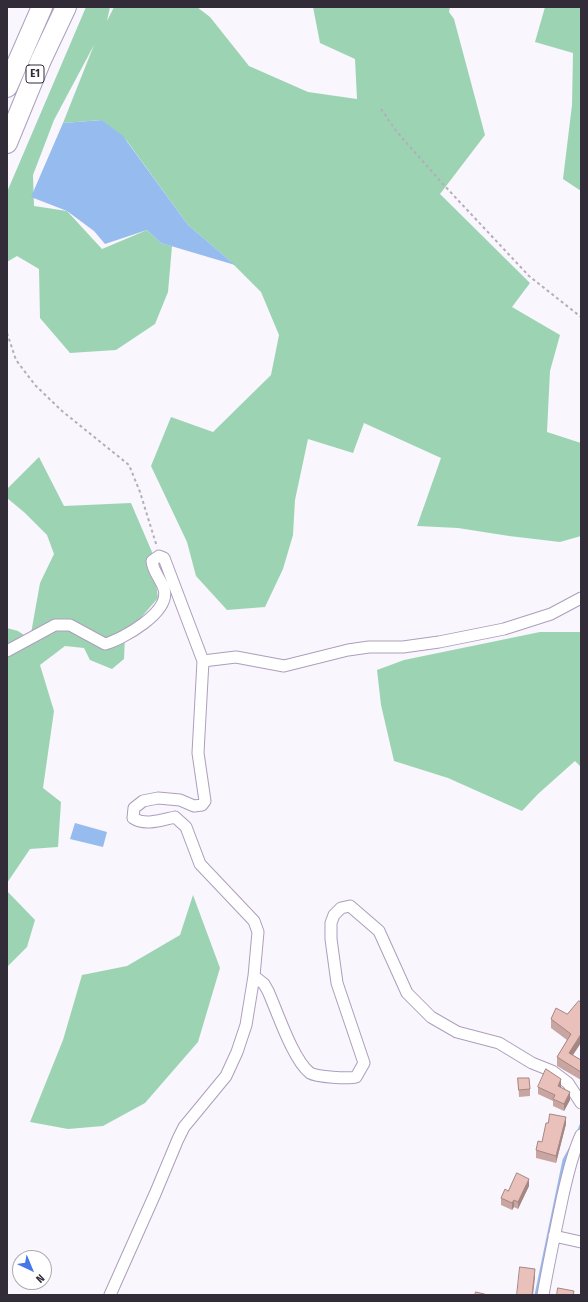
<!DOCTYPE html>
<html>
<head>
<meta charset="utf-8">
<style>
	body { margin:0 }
	#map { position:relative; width:588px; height:1302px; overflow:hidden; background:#f9f6fd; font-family:"Fira Sans Condensed",sans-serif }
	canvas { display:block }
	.frame { position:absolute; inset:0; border:8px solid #322b38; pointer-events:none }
	.north { position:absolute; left:12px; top:1250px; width:40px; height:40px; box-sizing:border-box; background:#fff; border:1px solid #adaaaf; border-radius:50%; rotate:136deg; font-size:11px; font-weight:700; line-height:16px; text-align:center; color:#322b38 }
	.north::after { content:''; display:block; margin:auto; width:14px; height:18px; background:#4577e9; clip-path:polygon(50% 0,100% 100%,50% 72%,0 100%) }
</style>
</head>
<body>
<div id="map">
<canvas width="588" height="1302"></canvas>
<div class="frame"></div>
<div class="north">N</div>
</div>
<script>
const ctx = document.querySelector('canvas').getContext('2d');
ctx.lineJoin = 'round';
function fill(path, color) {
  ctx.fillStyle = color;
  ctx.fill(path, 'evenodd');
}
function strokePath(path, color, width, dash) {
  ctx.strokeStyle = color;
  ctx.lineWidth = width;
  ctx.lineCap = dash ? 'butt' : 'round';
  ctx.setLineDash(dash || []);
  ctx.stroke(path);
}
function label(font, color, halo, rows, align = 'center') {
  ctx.font = font + ' "Fira Sans Condensed",sans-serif';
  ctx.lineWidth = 3;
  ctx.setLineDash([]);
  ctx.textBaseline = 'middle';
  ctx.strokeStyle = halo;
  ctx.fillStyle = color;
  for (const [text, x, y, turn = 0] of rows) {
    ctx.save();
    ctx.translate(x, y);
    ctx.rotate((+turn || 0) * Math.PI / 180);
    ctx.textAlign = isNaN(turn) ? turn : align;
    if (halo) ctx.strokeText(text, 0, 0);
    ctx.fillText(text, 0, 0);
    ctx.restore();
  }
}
const green = new Path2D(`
	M86,7H110L107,21L114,7H197L210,17L249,66L308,92L357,99L355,59L320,43L313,7H450L449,12L454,19L485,135L440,194L530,283L512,307L560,335L550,371L547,432L581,443V536L560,542L509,536L458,528L417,526L441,458L364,423L353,453L308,439L295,500L293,535L283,569L265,607L227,610L196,576L187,542L151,466L171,417L213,432L271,375L279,335L261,292L229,260L188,225L127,141L102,120L63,123L94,45L54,120L33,175L34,206L67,211L102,249L147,230L161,243L172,246L168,292L155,324L116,350L70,353L40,318L39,269L17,256L7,262V192Z
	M545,7H581V191L563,179L572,105L573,53L535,42Z
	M39,457L64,506L131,503L152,552L158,598L125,636L124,659L112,669L90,660L84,648L65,646L40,665L54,711L43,788L61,802L58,847L30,849L7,883V628L18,631L30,639L40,583L54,554L47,535L25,513L7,498V489Z
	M540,632H581V767L575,761L538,794L522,811L448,778L394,761L381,705L377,670L404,660Z
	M7,891L35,920L27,947L7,967Z
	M193,895L220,968L198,1042L145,1103L103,1126L68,1129L30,1122L63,1040L82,975L127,966L180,935Z`);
const water = new Path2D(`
	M102,120L123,136L188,225L235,265L161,243L147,230L105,244L94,231L67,211L31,197L63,123Z
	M75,823L107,832L103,847L70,839Z`);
const stream = new Path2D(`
	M578,1133L581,1125
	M536,1295L564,1160L570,1149`);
const path = new Path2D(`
	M381,109L397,132L442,183L529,276L581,317
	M7,333L16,360L35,385L62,411L129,465L140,492L157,547`);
const minor = new Path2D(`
	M7,651L55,625H70L105,644C123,639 171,612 164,589C161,579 153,572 152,561L159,556L164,558L203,661L198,753L205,801L202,805L194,806L180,800L158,798L143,801L134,808L133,818C145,826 161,820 175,817L186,827L200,864L254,921L258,932L254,976L246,1025L237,1052L226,1076L184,1127L178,1139L155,1194L110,1295
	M203,661L236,657L284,666L348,650L369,647H403L439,642L504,629L551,614L581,598
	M254,976L264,984L268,991C277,1011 293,1060 310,1073C317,1077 348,1079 356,1077L364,1063L337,983L331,939V923L334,915L341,908L350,906L379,931L407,993L431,1017L457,1032L499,1043L532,1063L552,1071L568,1083L581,1103
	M554,1236L581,1242
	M543,1295C549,1261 556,1228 563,1195C568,1174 572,1154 581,1135`);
const motorway = new Path2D(`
	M7,87L42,7
	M7,143L41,60L66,7`);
const wall = new Path2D(`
	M581,1002L573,1055L581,1060V1080L557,1066V1057L567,1040L551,1028V1019L567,1014Z
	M518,1078L530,1089V1096L519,1097Z
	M538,1087H561L570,1100L564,1111L553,1106V1101L538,1094Z
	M566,1124L556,1163L536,1158V1150L542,1142Z
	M529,1186L518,1209L514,1207L512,1210L501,1205V1198L508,1191Z`);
const shadedWall = new Path2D(`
	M581,1034V1043L569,1061V1053Z
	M561,1079V1087L558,1093V1086Z
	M570,1092V1100L564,1111V1104Z
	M566,1117V1124L556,1163V1156Z
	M529,1179V1186L518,1209V1202Z
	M514,1200V1207L512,1210V1203Z
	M535,1269V1277L533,1295H532Z`);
const building = new Path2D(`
	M579,1001L581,1002V1034L569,1053L581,1060V1072L557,1057L571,1034L551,1019L556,1008L567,1014Z
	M546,1069L561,1079L558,1086L570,1092L564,1104L553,1099L555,1095L538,1087Z
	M518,1078H529L530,1089L519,1090Z
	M550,1114L566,1117L556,1156L536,1150L538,1141L542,1142L546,1123H548Z
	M517,1173L529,1179L518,1202L514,1200L512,1203L501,1198L505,1189L508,1191Z
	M520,1267L535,1269L532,1295H517Z
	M558,1288L574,1291L573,1295H557Z
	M476,1292L488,1295H475Z`);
const shields = [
	[35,74,18]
];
const shieldNames = [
	["E1",35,74]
];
fill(green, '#9cd4b3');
fill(water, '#96bbee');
strokePath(stream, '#96bbee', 3);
strokePath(minor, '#ad9ebd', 13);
strokePath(motorway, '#ad9ebd', 22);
strokePath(path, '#b3afb8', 2, [3, 3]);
strokePath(minor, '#fff', 11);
strokePath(motorway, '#fff', 20);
fill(wall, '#c9a5a1');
fill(shadedWall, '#a48683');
fill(building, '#eac0bb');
strokePath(building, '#a48683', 1);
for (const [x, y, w] of shields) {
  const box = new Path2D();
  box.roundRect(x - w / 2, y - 9, w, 18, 3);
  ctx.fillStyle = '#fff';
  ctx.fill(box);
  strokePath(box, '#322b38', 1);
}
label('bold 11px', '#322b38', null, shieldNames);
</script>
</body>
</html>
